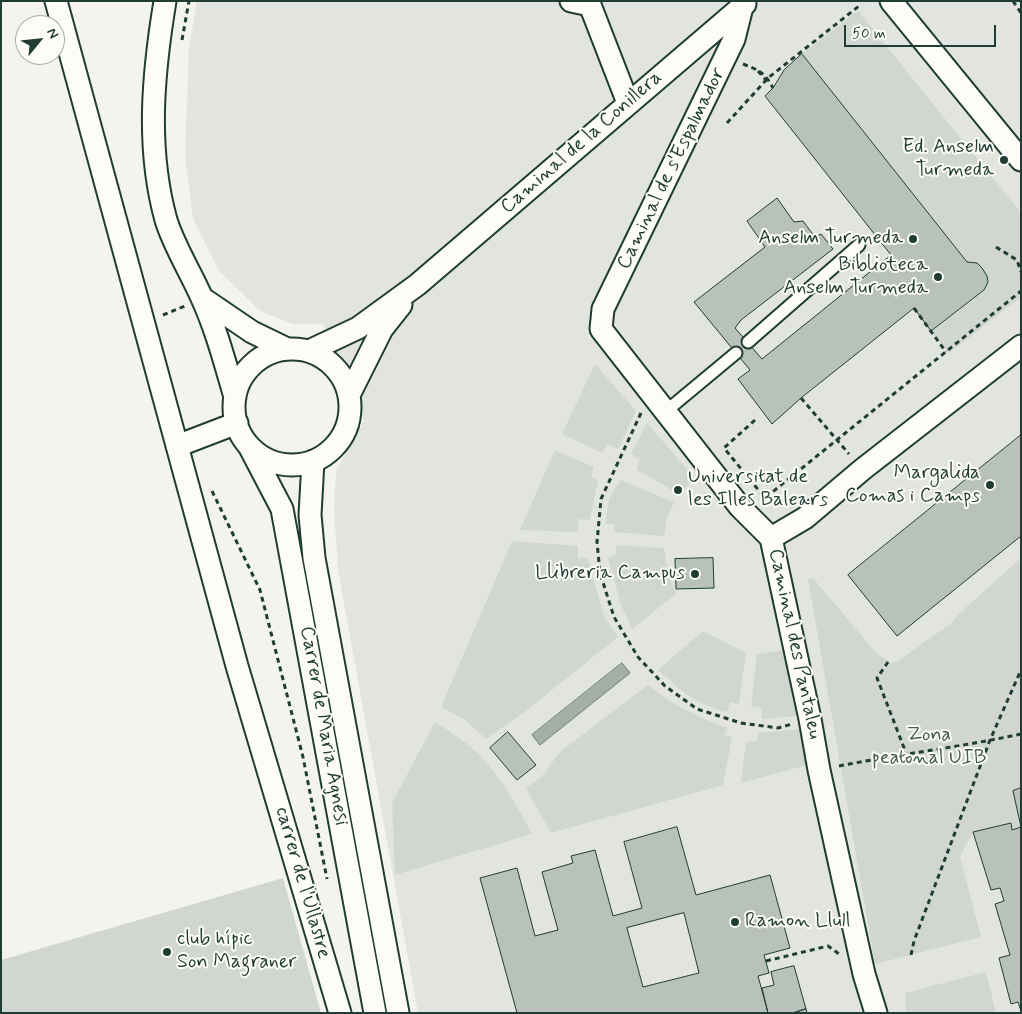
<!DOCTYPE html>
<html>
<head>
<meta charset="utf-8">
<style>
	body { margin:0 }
	#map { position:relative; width:1022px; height:1014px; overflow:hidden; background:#f4f4ef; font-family:Mynerve,sans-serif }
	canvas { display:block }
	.frame { position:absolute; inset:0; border:2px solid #1f3d34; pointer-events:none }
	.north { position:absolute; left:15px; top:15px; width:50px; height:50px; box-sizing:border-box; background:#fdfcf7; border:1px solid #a4b0a9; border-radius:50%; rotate:62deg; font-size:14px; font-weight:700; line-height:20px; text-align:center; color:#1f3d34 }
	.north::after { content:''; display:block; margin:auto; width:18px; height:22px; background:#1f3d34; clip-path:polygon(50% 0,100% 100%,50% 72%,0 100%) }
	.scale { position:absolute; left:844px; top:25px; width:152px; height:22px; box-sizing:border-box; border:2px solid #1f3d34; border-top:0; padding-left:6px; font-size:15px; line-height:18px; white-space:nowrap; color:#1f3d34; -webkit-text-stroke:4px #fdfcf7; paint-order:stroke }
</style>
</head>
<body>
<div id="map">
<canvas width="1022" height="1014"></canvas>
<div class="frame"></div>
<div class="north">N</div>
<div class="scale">50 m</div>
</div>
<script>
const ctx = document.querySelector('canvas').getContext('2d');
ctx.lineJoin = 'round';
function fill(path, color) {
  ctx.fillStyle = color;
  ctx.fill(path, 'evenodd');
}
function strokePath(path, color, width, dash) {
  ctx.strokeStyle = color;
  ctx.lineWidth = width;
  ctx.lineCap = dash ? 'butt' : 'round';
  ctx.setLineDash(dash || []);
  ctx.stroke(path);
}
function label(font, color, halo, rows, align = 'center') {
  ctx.font = font + ' Mynerve,sans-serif';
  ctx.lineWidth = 4;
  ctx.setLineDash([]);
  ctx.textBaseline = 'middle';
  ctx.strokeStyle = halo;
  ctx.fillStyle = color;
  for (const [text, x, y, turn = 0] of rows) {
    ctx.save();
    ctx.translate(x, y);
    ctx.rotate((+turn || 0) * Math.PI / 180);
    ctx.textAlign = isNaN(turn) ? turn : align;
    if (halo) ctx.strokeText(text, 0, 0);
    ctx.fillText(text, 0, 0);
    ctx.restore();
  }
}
const built = new Path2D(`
	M197,1H1021V1013H418L338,570L334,510L336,471L364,421L323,324H293L260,311L219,271L193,218L185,156L189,47Z`);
const green = new Path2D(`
	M858,11L1021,213V297L949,353L931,332L984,290C989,276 988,274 977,263L967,262L802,54Z
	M595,364L636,411L618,449L607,444L602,453L562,434Z
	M647,423L694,477L681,495L637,470L639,459L631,454Z
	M555,450L594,467L591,477L598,480L590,520L579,519L577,532L520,530Z
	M620,480L674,502L667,518L664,536L614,532V524H605L609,499Z
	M512,541L578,546V558L587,557L604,616L618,637L522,714L486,739L464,719L441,707Z
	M616,545L664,548L668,575L676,594L632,629L621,605L608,558L616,555Z
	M1021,558V788L1013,791L1021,827L1012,830L1010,823L973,832L960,857L981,937L875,964L808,579L813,578L876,653L892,663L898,661L950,624L961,612Z
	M703,631L746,653L739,704L730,702L727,712C693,703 683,692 658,670Z
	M784,650L797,716L762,719L761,708L751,706L757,654Z
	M648,685C672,705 698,717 727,728L724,735L732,737L723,785L551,833L526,788L543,775L560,752Z
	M435,722C452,733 470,744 484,760C504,782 518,808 532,834L395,875L392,803Z
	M800,729L807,765L741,783L746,742L757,741L758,733Z
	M283,878L321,1013H1V960Z
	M986,972L996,1013H906L905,993Z`);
const water = new Path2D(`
	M622,663L630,673L540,745L532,735Z`);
const building = new Path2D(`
	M802,54L967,262L977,263L982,268L987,276L988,282L984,290L931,331L914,308L801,398L772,424L738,379L750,370L694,302L765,247L747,221L777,198L794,222L803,221L815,237L821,234L833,249L741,320L735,328L762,359L891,255L765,96L773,88L784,70Z
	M1021,435V536L897,636L848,575Z
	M713,558L714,588L676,589L675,559Z
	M508,732L536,765L517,780L490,748Z
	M1021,788V1011L1018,1002L1011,1004L999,958L1010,955L995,904L1004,901L1000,888L991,890L973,832L1011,823L1012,830L1021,827L1013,791Z
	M677,827L696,895L770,875L790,948L764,955L769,973L758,976L768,1013H517L480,878L517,868L535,936L558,930L542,872L573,863L571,856L595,850L613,916L642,908L624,842ZM684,913L699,973L643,987L627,928Z
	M794,966L806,1009L793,1013H768L762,988L774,985L771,972Z
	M806,1009L807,1013H793Z`);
const path = new Path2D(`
	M1013,1L1021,13
	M182,40L189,1
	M743,64C759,70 765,73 773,88
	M758,71L766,80
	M727,123L768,78L859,6
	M996,247L1017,260L1021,272
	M914,308L946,352
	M163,315L185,306
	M801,398L849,454
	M641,413L601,499L597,542L600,573L614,617L638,657L665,686L697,709L741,723L778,728L792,724
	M755,420L724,448L765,498L1021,291
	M212,491L260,590L303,757L327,879
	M888,662L877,678L906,753
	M839,766C900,754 961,747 1021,734
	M911,955L914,941L990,740L1021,670
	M766,961L828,946L839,954`);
const lane = new Path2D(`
	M748,342L859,245
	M665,412L736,353`);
const street = new Path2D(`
	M56,1L237,666L340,1013
	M165,1C153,74 146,148 166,220C174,246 190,271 201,296C216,328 225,363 235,397
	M571,1L590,5L628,103
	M891,1L1021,160
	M742,7L734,39L603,309L601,329L740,507L771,538L810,719L819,770L864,974L876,1013
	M202,298L252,332L287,349
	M234 407a58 58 0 1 1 116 0a58 58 0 1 1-116 0Z
	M309,351L358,328L417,285L745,4
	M349,395L382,329L401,305
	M177,446L237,423
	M249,446L282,509L375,1013
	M313,461L310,515L314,558L398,1013
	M771,538L805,518L863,469L1021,346`);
const markers = [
	[1004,160,5,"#1f3d34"],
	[913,239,5,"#1f3d34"],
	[938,277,5,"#1f3d34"],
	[990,485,5,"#1f3d34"],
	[678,490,5,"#1f3d34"],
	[695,574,5,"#1f3d34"],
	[735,922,5,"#1f3d34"],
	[167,952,5,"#1f3d34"]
];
const streetNames = [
	["Caminal de la Conillera",582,143,-41],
	["Caminal de s'Espalmador",672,169,-64],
	["Caminal des Pantaleu",794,644,78],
	["Carrer de Maria Agnesi",323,726,80],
	["carrer de l'Ullastre",302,883,74]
];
const poiNames = [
	["Ed. Anselm",994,148],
	["Turmeda",994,171],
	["Anselm Turmeda",903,239],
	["Biblioteca",928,266],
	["Anselm Turmeda",928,289],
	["Margalida",980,474],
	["Comas i Camps",980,497],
	["Universitat de",688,478,"left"],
	["les Illes Balears",688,501,"left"],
	["Llibreria Campus",685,574],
	["Ramon Llull",745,922,"left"],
	["club hípic",177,940,"left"],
	["Son Magraner",177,963,"left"]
];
const parkNames = [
	["Zona",929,736],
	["peatonal UIB",929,759]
];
fill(built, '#e2e5df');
fill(green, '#d1d6d1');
fill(water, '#a3aea7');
strokePath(water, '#6e8179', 1);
fill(building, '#b9c1bb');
strokePath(building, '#1f3d34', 1);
strokePath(lane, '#1f3d34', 15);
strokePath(street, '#1f3d34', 25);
strokePath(path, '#1f3d34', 3, [5, 4]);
strokePath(lane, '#fdfcf7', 11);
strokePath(street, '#fdfcf7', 21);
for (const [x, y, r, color] of markers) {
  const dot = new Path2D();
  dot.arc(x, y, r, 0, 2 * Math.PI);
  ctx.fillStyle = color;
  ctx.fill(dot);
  strokePath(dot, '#fdfcf7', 2);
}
label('20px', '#1f3d34', '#fdfcf7', streetNames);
label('20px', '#1f3d34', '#fdfcf7', poiNames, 'right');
label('20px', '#435c53', '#fdfcf7', parkNames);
</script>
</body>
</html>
